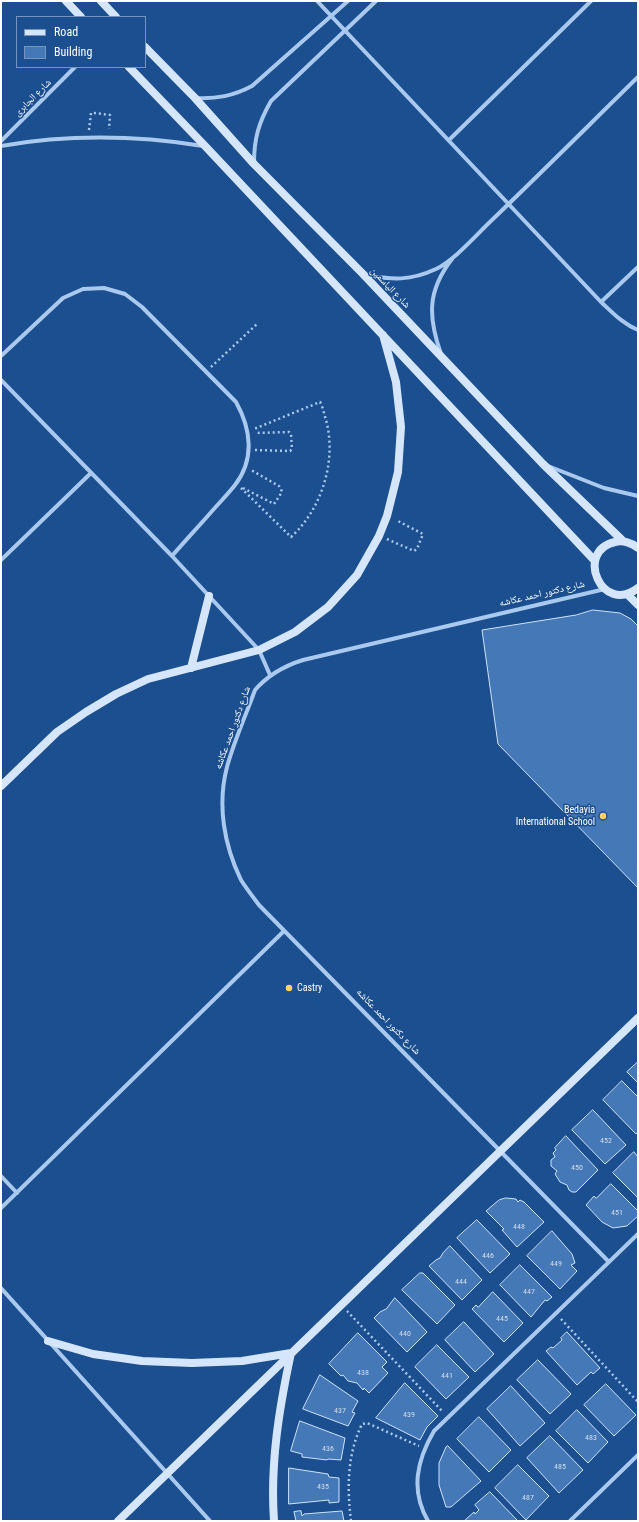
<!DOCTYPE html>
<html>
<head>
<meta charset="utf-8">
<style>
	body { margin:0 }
	#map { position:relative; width:639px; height:1522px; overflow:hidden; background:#1b4f8f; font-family:"Roboto Condensed",sans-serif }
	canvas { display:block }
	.frame { position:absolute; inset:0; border:2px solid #fff; pointer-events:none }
	.legend { position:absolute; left:16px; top:16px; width:130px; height:52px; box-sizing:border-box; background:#1b4f8f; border:1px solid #7695bc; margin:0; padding:5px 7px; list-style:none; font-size:12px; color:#fff }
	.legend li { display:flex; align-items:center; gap:8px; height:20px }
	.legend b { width:20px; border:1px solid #7695bc }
</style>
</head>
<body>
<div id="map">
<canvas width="639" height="1522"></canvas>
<div class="frame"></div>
<ul class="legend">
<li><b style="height:5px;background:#d6e6fa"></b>Road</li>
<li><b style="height:11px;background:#4478b7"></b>Building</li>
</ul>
</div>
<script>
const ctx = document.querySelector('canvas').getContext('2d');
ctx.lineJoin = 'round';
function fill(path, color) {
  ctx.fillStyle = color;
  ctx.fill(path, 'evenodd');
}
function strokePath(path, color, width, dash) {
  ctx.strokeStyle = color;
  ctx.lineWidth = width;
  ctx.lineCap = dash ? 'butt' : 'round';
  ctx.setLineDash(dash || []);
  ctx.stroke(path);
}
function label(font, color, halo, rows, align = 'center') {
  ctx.font = font + ' "Roboto Condensed","Noto Naskh Arabic",sans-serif';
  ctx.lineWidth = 3;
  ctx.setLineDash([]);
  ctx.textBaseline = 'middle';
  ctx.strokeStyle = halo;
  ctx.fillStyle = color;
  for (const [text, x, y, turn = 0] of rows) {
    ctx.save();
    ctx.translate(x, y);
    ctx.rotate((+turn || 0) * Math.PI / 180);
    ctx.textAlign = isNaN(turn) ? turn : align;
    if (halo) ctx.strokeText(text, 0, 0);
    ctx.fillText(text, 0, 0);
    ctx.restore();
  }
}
const building = new Path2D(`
	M593,610L620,613L631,619L638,626V888L498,744L482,630L576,615Z
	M638,1062V1083L627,1072Z
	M622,1081L638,1097V1132L636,1134L603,1100Z
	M593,1110L626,1145L605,1164L572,1130Z
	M566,1136L598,1170L576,1192H572L569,1190L567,1185L560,1182L555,1174L557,1171L551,1166V1160L555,1157L553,1153L556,1150L555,1148Z
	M634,1152L638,1157V1198L613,1173Z
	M611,1184L638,1211V1216L627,1226L613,1228L602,1222L586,1205L594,1196L596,1198Z
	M506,1198L516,1199L518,1202L520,1200L524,1202L544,1222L517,1247L502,1230L504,1229L486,1211L499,1200Z
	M477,1220L510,1254L490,1273L457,1238Z
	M552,1231L572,1254L575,1263L571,1265L577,1271L560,1289L527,1256Z
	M450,1246L482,1280L462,1300L429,1266L436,1260L440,1258L443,1253Z
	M520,1265L552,1297L547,1301L545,1300L531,1317L500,1285Z
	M420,1273H423L455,1305L437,1324L402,1290Z
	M493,1292L523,1323L504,1342L472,1309L476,1305L478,1307Z
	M395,1298L427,1332L407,1352L374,1318L380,1312L386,1309Z
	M464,1322L494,1354L475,1372L445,1340Z
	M567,1332L600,1368L593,1374L591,1372L577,1385L546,1351L551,1347L553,1348L562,1340L561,1338Z
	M358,1333L387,1362L382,1367L388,1373L369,1393L364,1388L363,1390L357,1383L348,1381L343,1375L341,1376L329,1364Z
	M437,1345L469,1377L446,1399L415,1367Z
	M538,1360L571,1394L550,1414L517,1380Z
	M320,1375L358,1401L352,1412L355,1413L348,1426L303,1409Z
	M405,1383L438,1416L427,1427L420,1440L376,1418Z
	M606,1384L636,1415L614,1436L584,1405Z
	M511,1386L545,1423L520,1446L487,1409Z
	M577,1410L608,1442L588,1463L556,1431Z
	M479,1417L511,1450L489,1472L457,1439Z
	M300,1421L345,1438L341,1460L328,1459L327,1460L302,1457V1454L291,1451Z
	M550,1436L583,1470L559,1493L527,1458Z
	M448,1446L481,1481L451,1507H446L439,1485V1463L446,1447Z
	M518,1465L549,1496L526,1520L495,1488Z
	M289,1468L328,1474L329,1477L339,1478V1502L329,1503V1500L289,1504Z
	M490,1492L518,1521H464L474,1512L475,1514L479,1510L475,1505Z
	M301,1511L302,1516L304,1514L342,1511L344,1521H296L294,1512Z`);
const path = new Path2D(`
	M89,130L91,113H94L110,115L109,129
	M211,367L257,324
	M255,450L290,451L292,449L291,434L289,432L255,433
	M241,488L291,537C322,509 337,460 326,420C324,414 323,407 320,402L254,429
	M243,488L274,504L282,492L281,489L279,486L251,470
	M387,539L414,551L417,549L423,534L396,520
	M347,1311L443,1412
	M561,1319L638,1402
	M351,1521C347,1487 347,1455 362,1424L367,1423L419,1446`);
const street = new Path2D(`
	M317,1L601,302C613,313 623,324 638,330
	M195,98C217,99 233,96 252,86L348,1
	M449,140L591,1
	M1,141L75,67
	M1,146C70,134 134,135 203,146
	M254,163C254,138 259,122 271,101L376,1
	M366,275C393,280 410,281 436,269C455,260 477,234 493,219C542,172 590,124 638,77
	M601,302L638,267
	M441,354C428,317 427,291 452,259
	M1,356L63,298L83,289L104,288L125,294L142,307L236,402C251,429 255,459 235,485C228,494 220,502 213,510C199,526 185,541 172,556
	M1,380L172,556L259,650L270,675
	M548,466L604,488L638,496
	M1,560L91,473
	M605,589L303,660C284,666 268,675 255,690C246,715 234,741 227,767C217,805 224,845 241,880C246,888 253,897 259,905L609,1262
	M1,1176L17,1193
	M1,1208L284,931
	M1,1288L210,1521
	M428,1521C410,1490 417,1460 434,1431L638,1234
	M570,1521L638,1455`);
const secondary = new Path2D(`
	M66,1L81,17
	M101,1L116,17
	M145,47L195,98L254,164L363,274L543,464L623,541
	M129,67L206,147L595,561
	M638,548C632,543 623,540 615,542C574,551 602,616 638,588
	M627,594L638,605
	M191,668L209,596
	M1,786L57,732L86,712L116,694L148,679L259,650L295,632L328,607L357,575L379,536L387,516L398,472L401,427L396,382L383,335
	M48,1341L93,1354L142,1361L192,1363L242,1361L291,1353C279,1409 270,1464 274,1521
	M118,1521L638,1018`);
const markers = [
	[603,816,4,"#ffd166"],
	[289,988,4,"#ffd166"]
];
const numberNames = [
	["452",606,1141],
	["450",577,1168],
	["451",617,1213],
	["448",519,1227],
	["446",488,1256],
	["449",556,1264],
	["444",461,1282],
	["447",529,1292],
	["445",502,1319],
	["440",405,1334],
	["438",363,1373],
	["441",447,1376],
	["437",340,1411],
	["439",409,1415],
	["483",591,1438],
	["436",328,1449],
	["485",560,1467],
	["435",323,1487],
	["487",528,1498]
];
const streetNames = [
	["شارع الجابرى",33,98,-45],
	["شارع الياسمين",390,288,46],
	["شارع دكتور احمد عكاشه",542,594,-13],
	["شارع دكتور احمد عكاشه",233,728,-70],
	["شارع دكتور احمد عكاشه",388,1022,46]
];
const poiNames = [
	["Bedayia",595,810],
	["International School",595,822],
	["Castry",297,988,"left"]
];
fill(building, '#4478b7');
strokePath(building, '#cfe3fa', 1);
strokePath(path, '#a9c9ee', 2.5, [2, 3]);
strokePath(street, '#a9c9ee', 4);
strokePath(secondary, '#d6e6fa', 8);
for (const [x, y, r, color] of markers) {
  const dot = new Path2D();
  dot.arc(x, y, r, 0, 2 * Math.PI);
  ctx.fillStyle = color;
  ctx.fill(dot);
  strokePath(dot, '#1b4f8f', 1.5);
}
label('8px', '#d0dded', null, numberNames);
label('10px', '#fff', '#1b4f8f', streetNames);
label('10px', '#fff', '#1b4f8f', poiNames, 'right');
</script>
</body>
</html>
